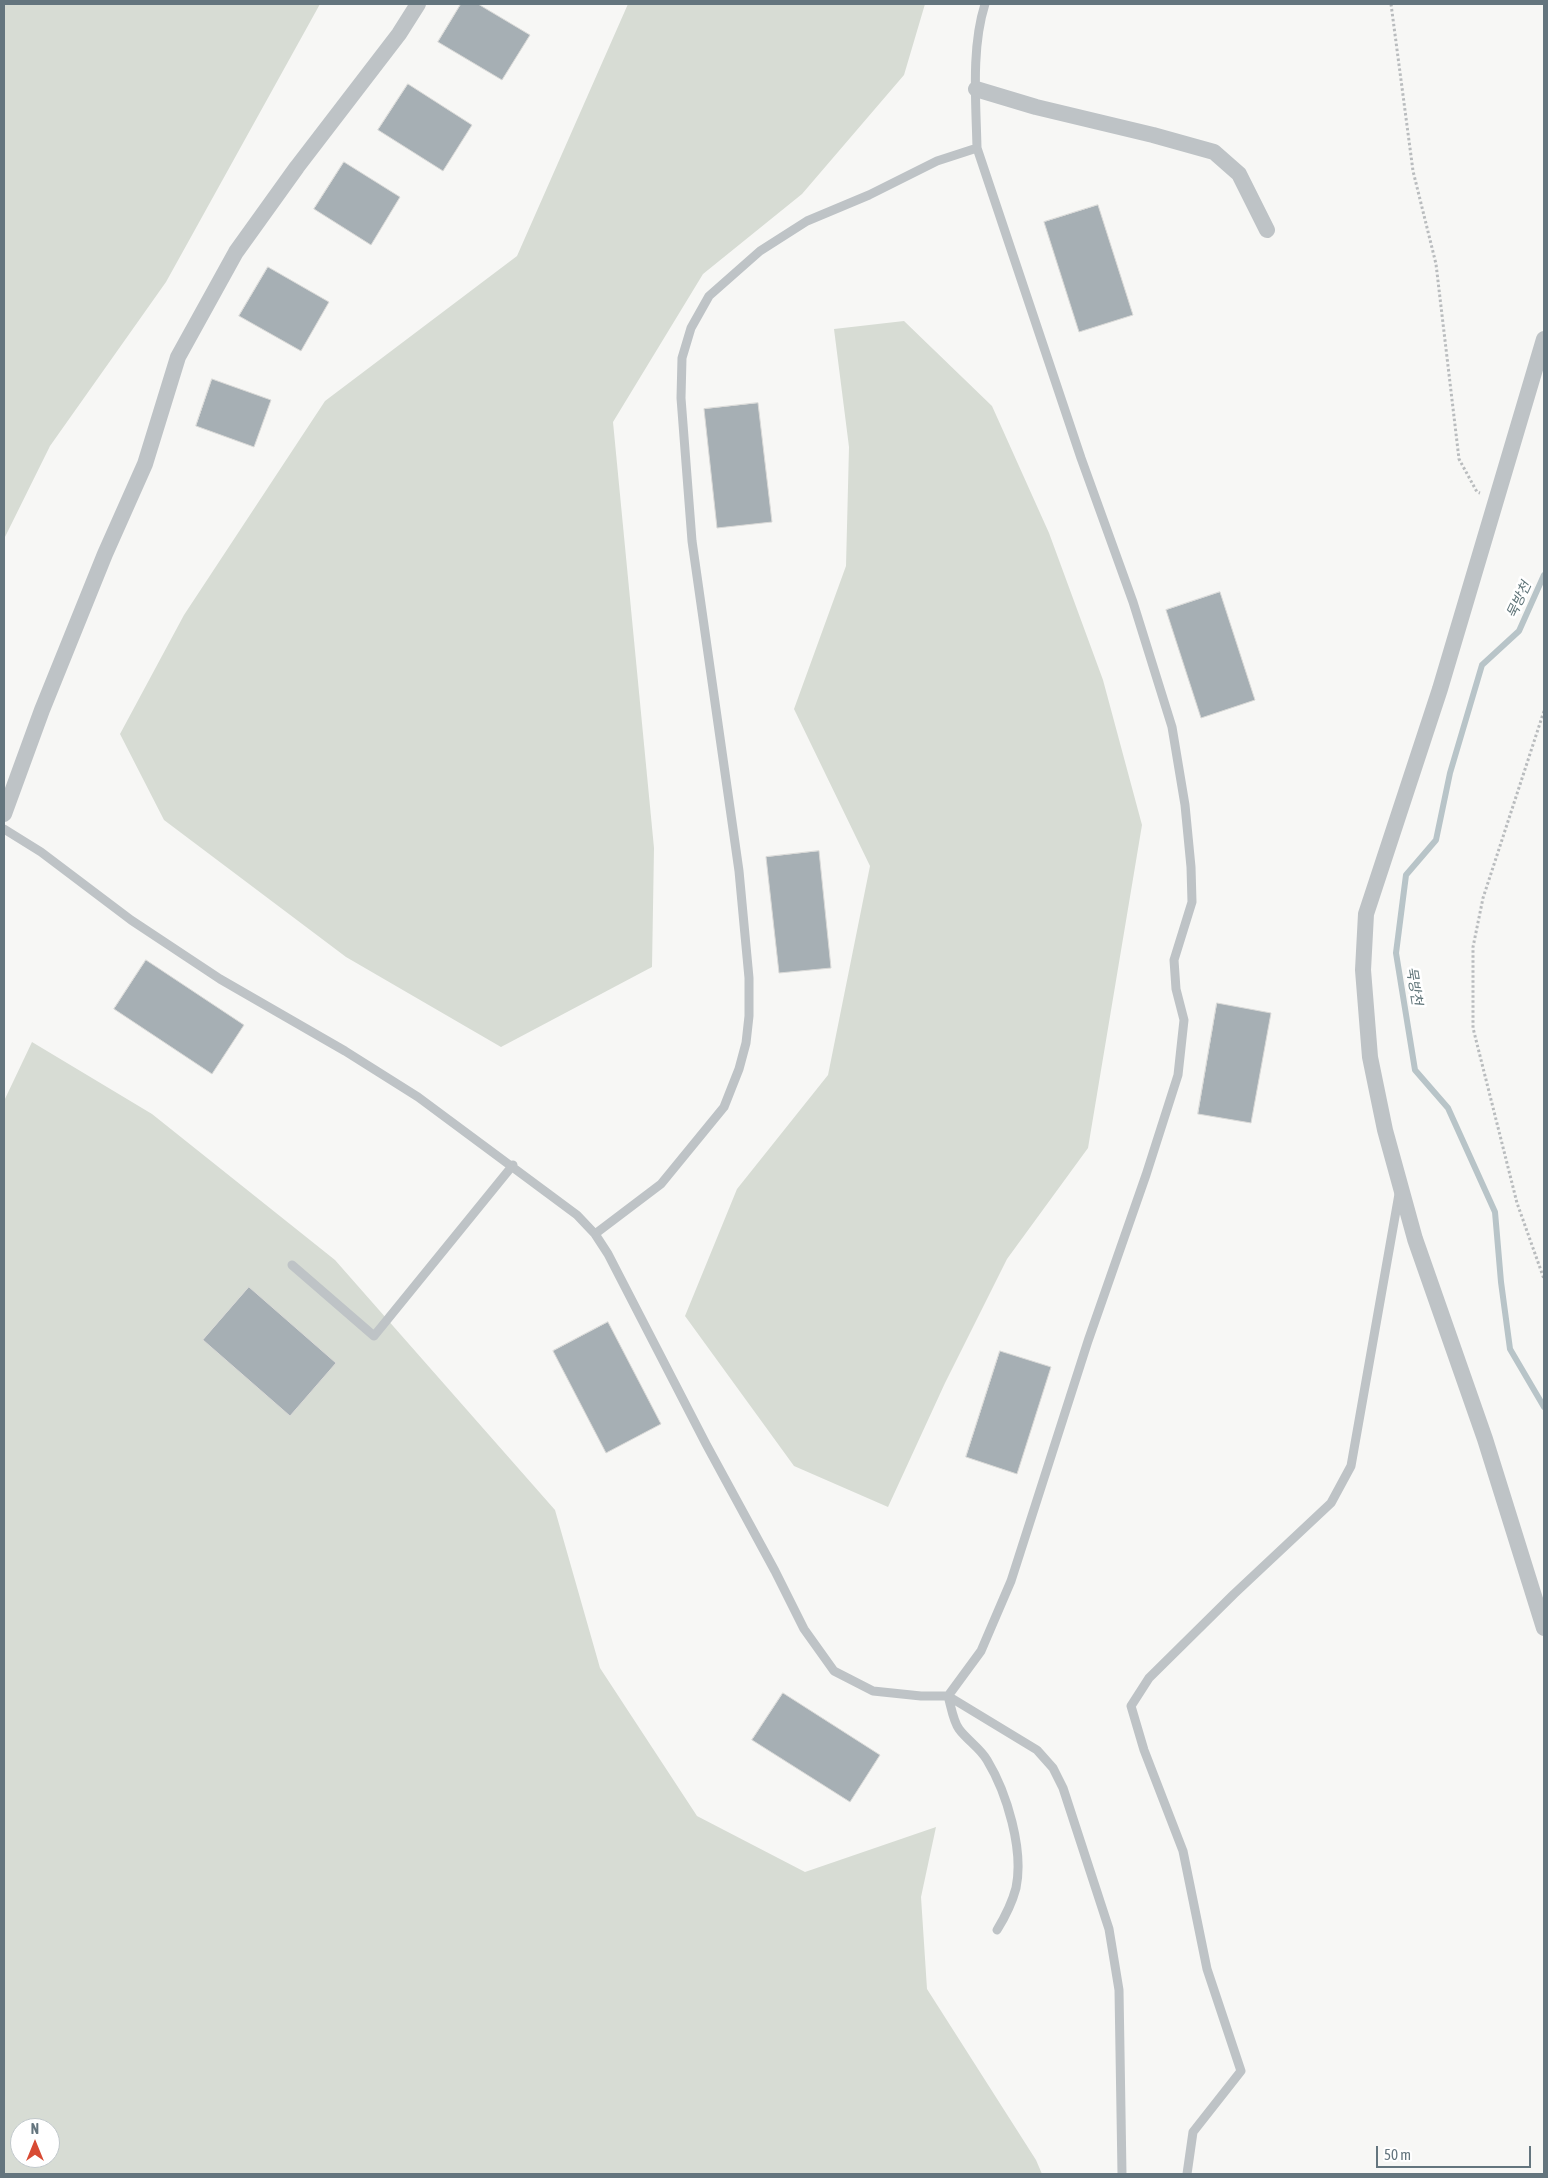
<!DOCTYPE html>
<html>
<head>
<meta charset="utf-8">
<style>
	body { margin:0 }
	#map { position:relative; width:1548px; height:2178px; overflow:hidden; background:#f7f7f5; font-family:"Asap Condensed",sans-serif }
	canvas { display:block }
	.frame { position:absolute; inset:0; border:5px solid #64757e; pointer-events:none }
	.north { position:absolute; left:10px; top:2118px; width:50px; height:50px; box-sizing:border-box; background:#fff; border:1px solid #c1c8cb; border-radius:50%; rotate:0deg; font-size:14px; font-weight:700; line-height:20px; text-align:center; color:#64757e }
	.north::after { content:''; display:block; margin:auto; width:18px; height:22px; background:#d84b34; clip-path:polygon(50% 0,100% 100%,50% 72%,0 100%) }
	.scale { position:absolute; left:1376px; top:2146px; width:155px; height:22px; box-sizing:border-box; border:2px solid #64757e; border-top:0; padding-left:6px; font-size:15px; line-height:18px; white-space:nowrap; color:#64757e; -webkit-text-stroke:4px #fff; paint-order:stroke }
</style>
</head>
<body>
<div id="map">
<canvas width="1548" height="2178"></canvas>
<div class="frame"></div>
<div class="north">N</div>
<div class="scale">50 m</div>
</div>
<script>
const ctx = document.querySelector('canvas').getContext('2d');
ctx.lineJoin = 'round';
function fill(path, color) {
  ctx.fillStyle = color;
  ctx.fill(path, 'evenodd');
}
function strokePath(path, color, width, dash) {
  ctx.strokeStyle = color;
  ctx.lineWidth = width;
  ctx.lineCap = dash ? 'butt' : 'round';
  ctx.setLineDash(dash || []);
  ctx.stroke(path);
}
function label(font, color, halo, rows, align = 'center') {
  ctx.font = font + ' "Asap Condensed","Noto Sans KR",sans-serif';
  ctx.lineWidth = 5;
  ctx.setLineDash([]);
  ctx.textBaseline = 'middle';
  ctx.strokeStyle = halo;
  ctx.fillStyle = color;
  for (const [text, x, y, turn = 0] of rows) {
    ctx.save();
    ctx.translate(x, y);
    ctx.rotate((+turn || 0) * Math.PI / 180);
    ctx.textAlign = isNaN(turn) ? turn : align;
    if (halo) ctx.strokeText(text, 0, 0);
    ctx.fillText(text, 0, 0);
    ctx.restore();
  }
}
const green = new Path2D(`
	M4,4H320L166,282L50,446L4,539Z
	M628,4H925L904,75L802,194L703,274L613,422L654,848L652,967L501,1047L346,957L164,820L120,734L184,615L325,401L517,256Z
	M904,321L992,406L1049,533L1103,680L1142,825L1088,1148L1007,1259L945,1383L888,1507L794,1466L685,1316L737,1189L828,1075L870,866L794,709L846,566L849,447L834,329Z
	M32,1042L152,1114L335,1260L555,1510L600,1668L697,1816L805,1872L936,1827L921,1897L927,1989L1036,2160L1042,2174H4V1101ZM20,2128H50V2158H20Z`);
const stream = new Path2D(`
	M1544,575L1519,631L1482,665L1450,773L1436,840L1406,875L1396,953L1415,1070L1448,1108L1495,1212L1501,1282L1510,1349L1544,1407`);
const building = new Path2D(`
	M461,4H478L530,35L502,80L438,42Z
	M408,84L472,125L443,171L378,130Z
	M344,162L400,197L371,245L314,209Z
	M1098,205L1133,315L1079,332L1044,222Z
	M268,267L329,302L301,351L239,316Z
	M212,379L271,400L254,447L196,426Z
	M758,403L772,522L717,528L704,409Z
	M1220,592L1255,700L1201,718L1166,610Z
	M819,851L831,968L779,973L766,857Z
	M146,960L244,1025L212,1074L114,1009Z
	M1217,1003L1271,1013L1251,1123L1198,1114Z
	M249,1287L336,1363L290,1416L203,1340Z
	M608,1322L661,1424L606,1453L553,1351Z
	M1000,1351L1051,1367L1017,1474L966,1457Z
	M783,1693L880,1755L850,1802L752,1740Z`);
const path = new Path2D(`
	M1391,4L1413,171L1436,264L1459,459L1477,492L1480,493
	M1544,711L1483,898L1473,947V1028L1517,1203L1544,1279`);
const service = new Path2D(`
	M977,148C976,102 971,48 985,4
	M4,829L41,852L131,920L220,979L345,1051L418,1097L577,1215L595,1234L608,1254L706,1444L775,1571L804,1629L834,1671L873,1691L921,1696H948L981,1651L1011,1581L1088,1341L1146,1175L1178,1075L1184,1020L1176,989L1174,960L1192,902L1191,867L1185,805L1172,727L1133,602L1081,458L977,148L937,161L869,195L807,221L760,251L709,296L691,328L682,358L681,398L692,541L739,871L749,978V1016L746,1043L739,1069L724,1107L661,1184L595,1234
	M292,1265L374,1336L513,1165
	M948,1696L1037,1750L1053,1768L1063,1788L1109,1929L1119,1990L1122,2174
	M948,1696C951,1706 953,1721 959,1729C967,1740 980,1748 987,1760C1007,1793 1024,1850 1016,1888C1012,1903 1005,1917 997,1930
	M1187,2174L1193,2132L1241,2071L1207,1969L1183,1851L1144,1750L1131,1706L1149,1678L1234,1594L1331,1503L1351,1466L1399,1194`);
const minor = new Path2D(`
	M976,89L1036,107L1153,135L1214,152L1239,174L1267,230
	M1544,339L1440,689L1366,914L1363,970L1370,1057L1385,1130L1415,1239L1485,1439L1544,1628
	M4,814L42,710L105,554L145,464L178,357L236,252L297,167L399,34L418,4`);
const waterNames = [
	["묵방천",1519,600,-65],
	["묵방천",1414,986,81]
];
fill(green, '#d7dcd4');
strokePath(stream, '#b8c4c8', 6);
fill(building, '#a6afb4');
strokePath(building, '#d9d9d7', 1);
strokePath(path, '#b9bcbe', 3, [2.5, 2.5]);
strokePath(service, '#bec3c6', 9);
strokePath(minor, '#bec3c6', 16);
label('italic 14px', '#5f7478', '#fff', waterNames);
</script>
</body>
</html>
